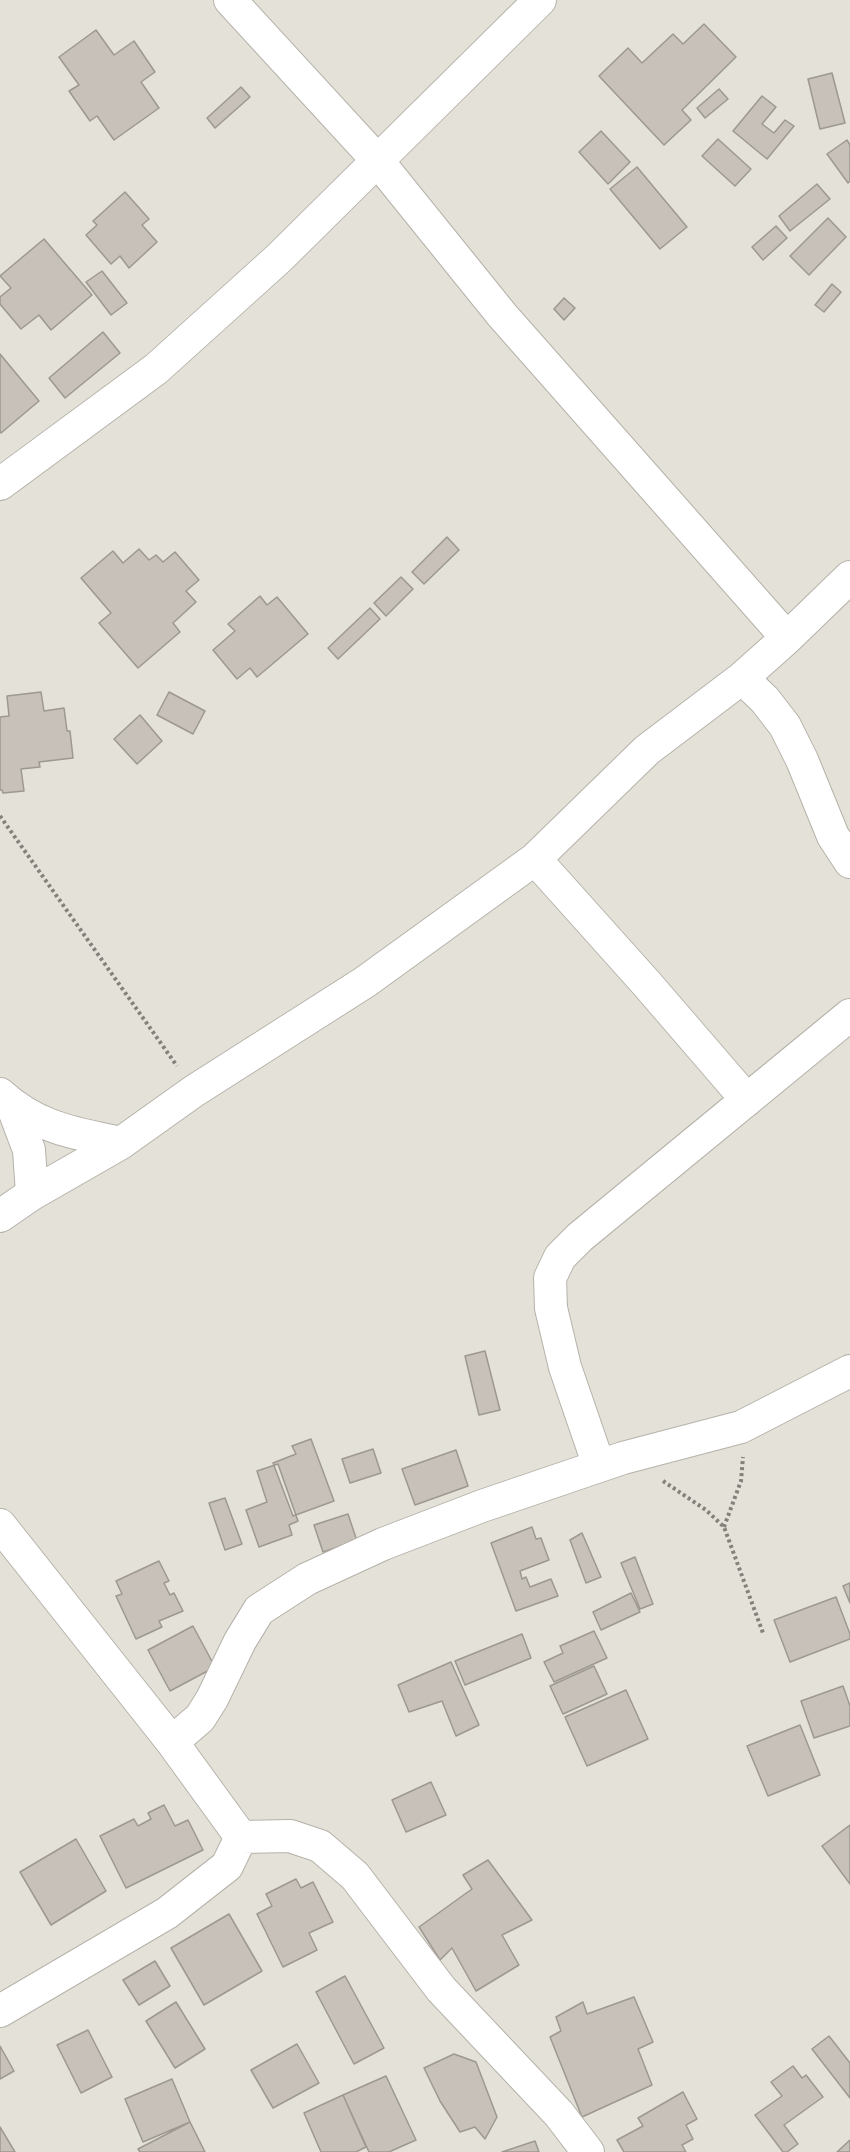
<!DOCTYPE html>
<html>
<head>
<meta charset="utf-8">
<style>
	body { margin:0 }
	canvas { display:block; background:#e4e1d8 }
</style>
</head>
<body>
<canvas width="850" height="2152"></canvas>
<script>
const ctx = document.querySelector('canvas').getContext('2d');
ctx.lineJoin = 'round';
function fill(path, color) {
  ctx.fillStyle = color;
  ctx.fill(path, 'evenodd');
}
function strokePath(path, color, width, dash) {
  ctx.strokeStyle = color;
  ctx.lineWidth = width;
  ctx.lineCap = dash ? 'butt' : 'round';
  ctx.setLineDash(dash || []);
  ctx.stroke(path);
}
const building = new Path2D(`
	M704,24L736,57L682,110L691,120L664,145L599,76L628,48L642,63L673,34L683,44Z
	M96,30L114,55L134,41L155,72L141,82L159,108L114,140L97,116L90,121L69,91L79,85L59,57Z
	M832,73L845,123L820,129L808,79Z
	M241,87L250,97L215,128L207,118Z
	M719,89L728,99L705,118L697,108Z
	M762,96L776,107L762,124L774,133L785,120L794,126L767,159L733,131Z
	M601,131L630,162L608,184L579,152Z
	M718,139L751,169L735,186L702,156Z
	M847,140L850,145V181L848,183L827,154Z
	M637,167L687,227L660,249L610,189Z
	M817,184L830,199L790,231L779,216Z
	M125,192L149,219L142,225L157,242L129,268L120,256L111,264L86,235L97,225L93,221Z
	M828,218L846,237L809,275L790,256Z
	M776,226L787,238L763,260L752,247Z
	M44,239L92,295L51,330L39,315L21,329L0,304V297L11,288L0,276Z
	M102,271L127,303L111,315L86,282Z
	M832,284L841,292L824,312L815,305Z
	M564,298L575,308L564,320L554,309Z
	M103,332L120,353L65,398L49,378Z
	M0,354L39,401L1,433L0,431Z
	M447,537L459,550L424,584L412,572Z
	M139,549L149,560L156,555L163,562L175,552L199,580L186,591L196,602L173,623L180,632L138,668L99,623L111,613L81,578L113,551L123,563Z
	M401,577L413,589L386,616L374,603Z
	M260,596L267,605L277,597L308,634L257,677L250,668L237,679L213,650L235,631L228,624Z
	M370,608L380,619L338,659L328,648Z
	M41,692L44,711L64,708L67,731H70L73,758L39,762L40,767L21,769L24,791L3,793L2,790H0V717L9,716L7,696Z
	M169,692L205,711L193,734L157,715Z
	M140,715L162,741L137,764L114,739Z
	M485,1351L500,1410L479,1415L465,1356Z
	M311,1439L334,1501L293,1516L273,1463L296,1454L292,1446Z
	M373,1449L381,1473L350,1483L342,1459Z
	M456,1450L468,1486L415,1505L402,1469Z
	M278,1464L298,1521L289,1525L292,1535L259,1547L246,1510L267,1502L257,1471Z
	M225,1498L242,1544L225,1550L209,1503Z
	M348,1514L357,1541L323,1552L314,1525Z
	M532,1527L536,1539L541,1538L549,1560L520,1571L522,1579L526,1577L530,1587L551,1579L558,1596L516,1611L491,1543Z
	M582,1533L601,1577L586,1583L570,1540Z
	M635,1557L653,1604L640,1609L621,1563Z
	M159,1561L169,1581L164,1583L170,1595L174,1593L183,1611L159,1621L162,1627L136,1639L116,1596L122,1594L116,1581Z
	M850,1583V1603L843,1586Z
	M631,1593L640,1612L601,1630L593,1612Z
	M836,1597L850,1634V1639L790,1662L774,1620Z
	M193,1626L215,1667L170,1691L148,1650Z
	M594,1631L607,1658L554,1682L544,1662L563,1653L560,1646Z
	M522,1634L531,1658L465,1685L455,1661Z
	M451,1662L479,1725L456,1736L442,1701L409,1712L398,1685Z
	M594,1666L607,1694L563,1714L550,1686Z
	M843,1686L850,1706V1726L814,1738L801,1701Z
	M626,1690L648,1739L587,1766L565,1717Z
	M800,1725L820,1775L768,1796L747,1746Z
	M431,1782L446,1815L406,1832L392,1800Z
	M164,1805L175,1826L188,1820L203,1850L126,1888L100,1836L134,1819L138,1826L151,1819L148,1813Z
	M850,1825V1884L822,1846Z
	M76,1839L106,1891L51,1925L20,1872Z
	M488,1860L532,1920L502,1935L519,1965L476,1991L452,1948L440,1960L419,1927L472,1889L463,1875Z
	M296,1879L301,1888L313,1882L333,1922L309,1933L317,1950L283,1967L257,1914L272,1906L266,1894Z
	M229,1914L262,1971L204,2005L171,1948Z
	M155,1961L170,1986L139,2005L123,1980Z
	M345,1976L384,2048L354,2064L316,1992Z
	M634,1997L653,2042L638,2049L652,2085L582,2117L550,2037L561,2031L556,2017L583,2002L587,2014Z
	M176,2002L205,2049L175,2068L146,2021Z
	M88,2030L112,2077L81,2093L57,2045Z
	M829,2036L850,2063V2098L812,2049Z
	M297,2044L319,2083L273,2108L251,2070Z
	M0,2046L14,2071L0,2079Z
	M454,2054L476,2062L497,2117L485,2139L475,2127L460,2132L440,2101L424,2068Z
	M793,2066L802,2078L806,2075L823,2097L784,2125L798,2144L787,2152H783L755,2115L782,2096L771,2082Z
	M386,2076L416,2140L389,2152H369L343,2095Z
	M172,2079L190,2122L143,2142L125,2099Z
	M683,2092L697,2119L686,2125L693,2139L682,2145L686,2152H624L617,2140L643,2126L638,2118Z
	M343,2095L366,2147L356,2152H321L304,2113Z
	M190,2122L205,2152H140L138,2149Z
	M0,2127L15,2152H0Z
	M850,2140V2152H837Z
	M535,2141L539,2152H502Z`);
const path = new Path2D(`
	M0,816L177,1066
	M663,1481L706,1510L724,1527L763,1633
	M724,1527L741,1481L743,1457`);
const minor = new Path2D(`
	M230,0L377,160L502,315L787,638
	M0,484L156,369L279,258L540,0
	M742,678L765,700L785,726L802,760L833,836L850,862
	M535,859L647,984L747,1100
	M0,1094C37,1128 74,1133 121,1143
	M12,1105L29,1150L32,1194
	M0,1216L32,1194L121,1143L194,1091L365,982L535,859L647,750L742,678L787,638L850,577
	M599,1466L565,1367L551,1308L550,1278L560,1257L580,1237L850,1015
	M0,1525L172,1742L241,1837L290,1836L320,1846L355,1876L441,1989L559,2114L588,2152
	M172,1742L200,1718L212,1699L240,1641L259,1610L307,1579L383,1544L482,1506L623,1458L741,1427L850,1371
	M0,2011L167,1913L227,1866L241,1837`);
fill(building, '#c7c1ba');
strokePath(building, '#9d9891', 1.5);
strokePath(minor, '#b5b2aa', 34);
strokePath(path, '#83817b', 4, [3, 3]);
strokePath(minor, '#fff', 32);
</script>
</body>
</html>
